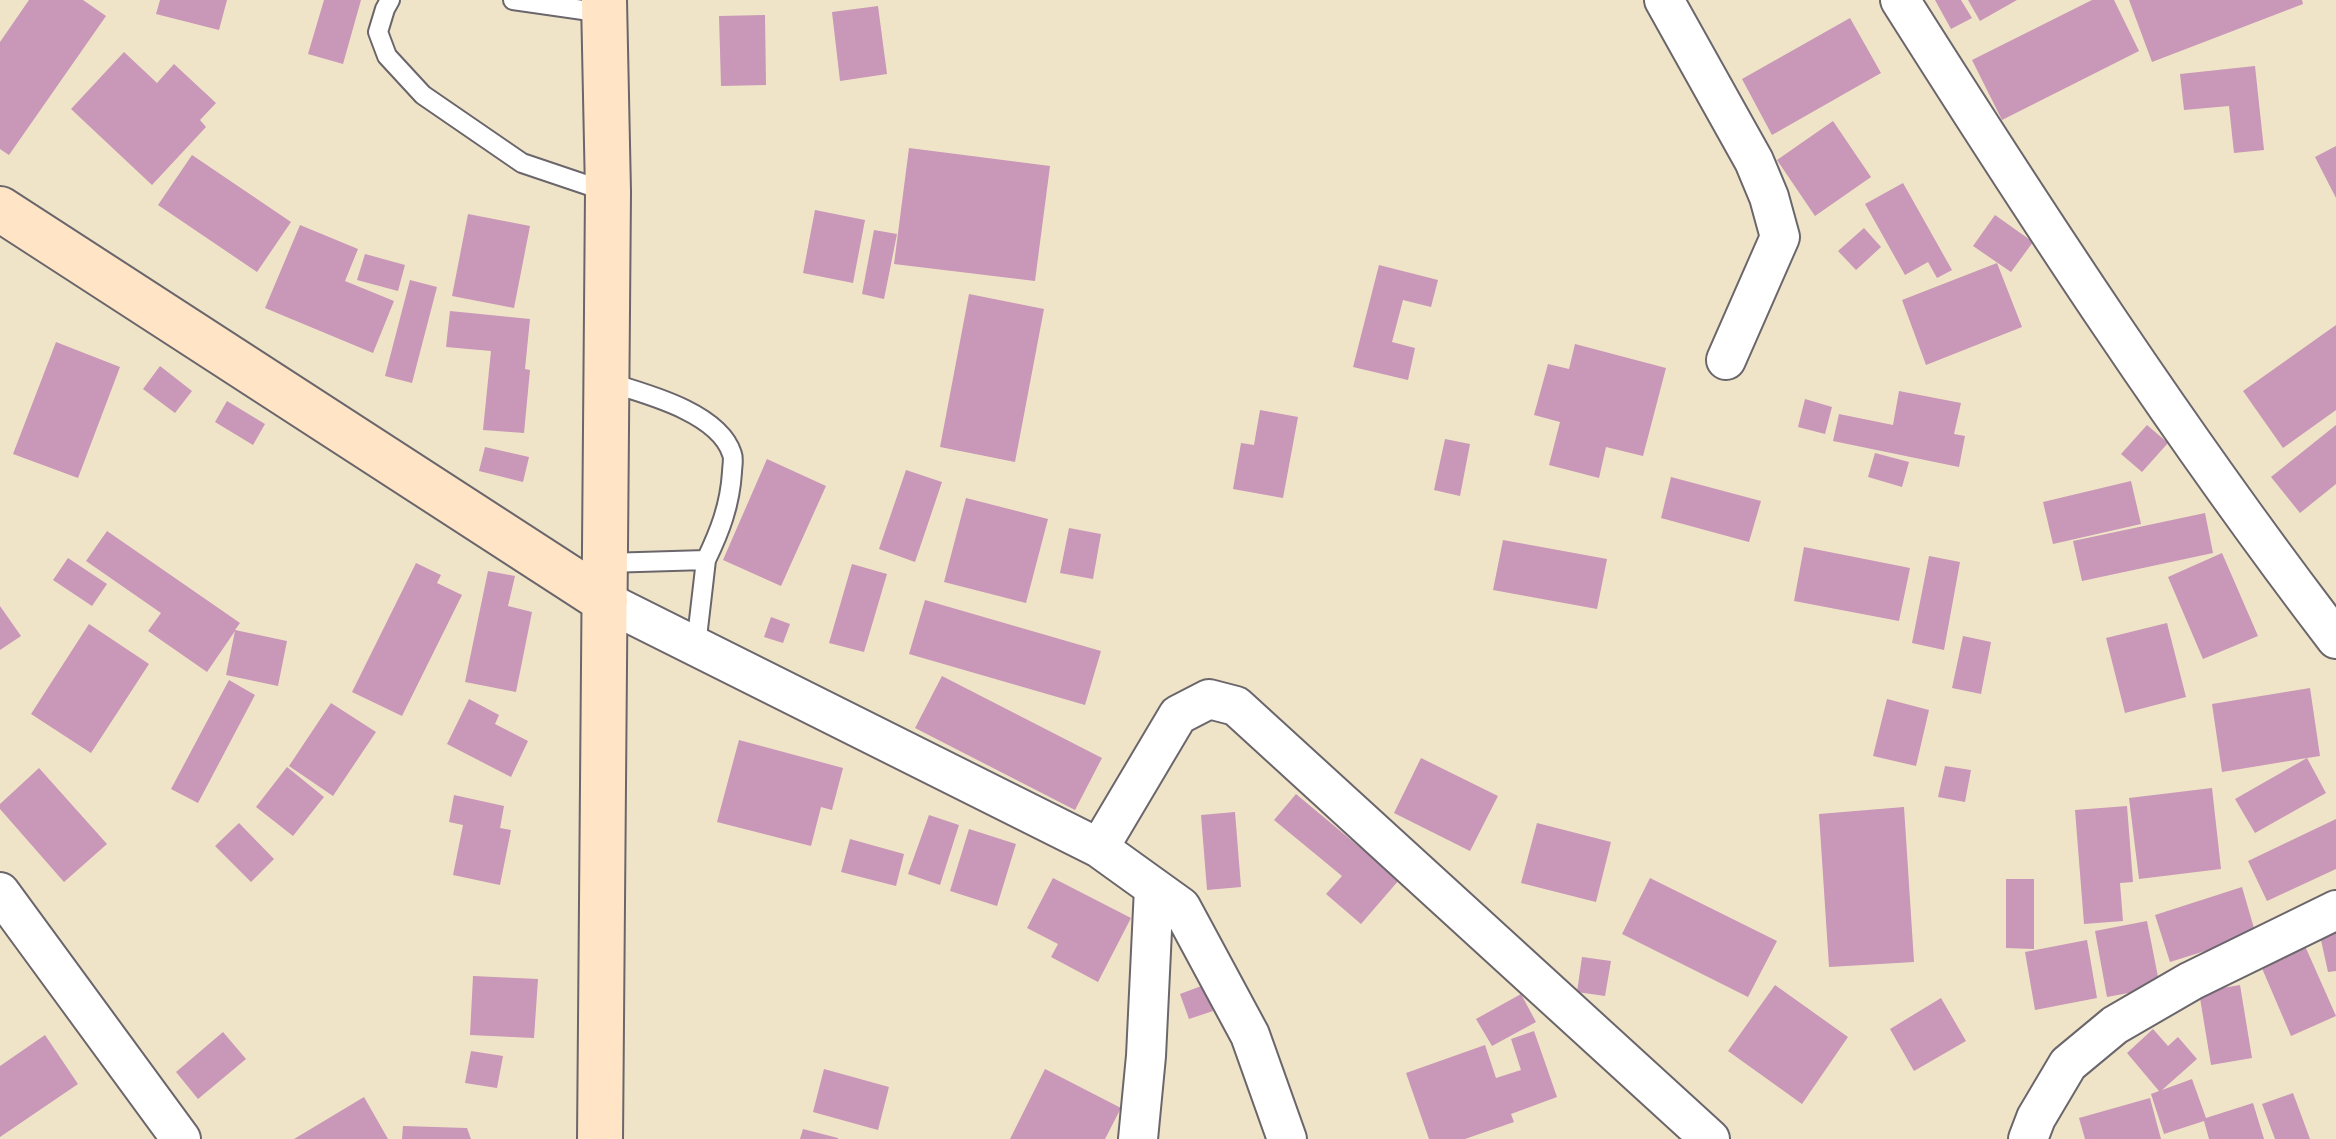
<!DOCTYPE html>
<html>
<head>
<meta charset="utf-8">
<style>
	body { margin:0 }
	canvas { display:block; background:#efe4c7 }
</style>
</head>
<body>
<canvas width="2336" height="1139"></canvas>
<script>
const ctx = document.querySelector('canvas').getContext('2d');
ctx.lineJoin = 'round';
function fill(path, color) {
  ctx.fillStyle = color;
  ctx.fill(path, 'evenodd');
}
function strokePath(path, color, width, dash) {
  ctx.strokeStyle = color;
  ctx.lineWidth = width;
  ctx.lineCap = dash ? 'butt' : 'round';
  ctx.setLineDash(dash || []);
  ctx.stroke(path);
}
const building = new Path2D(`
	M29,0H83L106,16L9,155L0,149V42Z
	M160,0H227L219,30L156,14Z
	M324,0H361L343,64L308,54Z
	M1935,0H1961L1972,18L1951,29Z
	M1968,0H2017L1980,21Z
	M2092,0H2114L2139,51L2002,120L1972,60Z
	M2129,0H2302L2303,4L2152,62Z
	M878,6L887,74L840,81L832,12Z
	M765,15L766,85L721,86L719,16Z
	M1850,18L1881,73L1772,135L1742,79Z
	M124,52L157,83L174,64L216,103L200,120L206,127L152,185L71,109Z
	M2255,66L2264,150L2234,153L2229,106L2184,110L2180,74Z
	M1833,121L1871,177L1815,216L1777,160Z
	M2336,146V198L2315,157Z
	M909,148L1050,166L1035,281L894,264Z
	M192,155L291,222L257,272L158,205Z
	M1903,183L1952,270L1937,278L1928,262L1905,275L1865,204Z
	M815,210L865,220L853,283L803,273Z
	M468,214L530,226L514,308L452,296Z
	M1995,215L2033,242L2011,272L1973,246Z
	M300,225L358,249L345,281L394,301L373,353L265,308Z
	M1864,228L1881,247L1856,270L1838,251Z
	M874,230L897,234L884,299L862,294Z
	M365,254L405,265L398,291L357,280Z
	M1997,263L2022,327L1926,365L1902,300Z
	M1379,265L1438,280L1431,307L1403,300L1392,342L1415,348L1408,380L1353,367Z
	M410,280L437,287L412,383L385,376Z
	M969,294L1044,309L1015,462L940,447Z
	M450,311L530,319L525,369L530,370L524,433L483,430L491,351L446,347Z
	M2336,325V410L2283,448L2243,391Z
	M56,342L120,367L78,478L13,454Z
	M1575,344L1666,368L1643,456L1606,447L1599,478L1549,465L1560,422L1534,415L1548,364L1569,369Z
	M160,366L192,391L175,413L143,389Z
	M1899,391L1961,403L1954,434L1965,436L1959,467L1833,441L1839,414L1893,425Z
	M1805,399L1832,407L1825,434L1798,427Z
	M227,401L265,424L253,445L215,422Z
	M1260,410L1298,417L1283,498L1233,489L1241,443L1254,445Z
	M2147,425L2168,443L2142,472L2121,454Z
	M2336,425V484L2300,513L2271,477Z
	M1445,439L1470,444L1460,496L1434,490Z
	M485,447L529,457L523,482L479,471Z
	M1875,453L1909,462L1902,487L1868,477Z
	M767,459L826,486L781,586L723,560Z
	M906,470L942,482L915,562L879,549Z
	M1671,477L1761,501L1749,542L1661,518Z
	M2131,481L2141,524L2053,544L2043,502Z
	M966,498L1048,519L1026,603L944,582Z
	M2205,513L2213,553L2082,581L2073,541Z
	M1069,528L1101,534L1093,579L1060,573Z
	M107,531L240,623L235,630L287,641L278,686L226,675L235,631L207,672L148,631L161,613L86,561Z
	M1503,540L1607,559L1597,609L1493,590Z
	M1804,547L1910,568L1899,621L1794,601Z
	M2222,553L2258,636L2203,659L2168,577Z
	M1929,556L1960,562L1944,650L1912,643Z
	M68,558L107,584L92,606L53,580Z
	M416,563L441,575L437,583L462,595L402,716L352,692Z
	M852,564L887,574L864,652L829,643Z
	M488,571L515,576L508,606L532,612L516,692L465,682Z
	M925,600L1101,651L1085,705L909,654Z
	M0,606L21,636L0,650Z
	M771,617L790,624L783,643L764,637Z
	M2167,623L2186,697L2125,713L2106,638Z
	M89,624L149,664L91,753L31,714Z
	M1963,636L1991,642L1981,694L1952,688Z
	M942,676L1102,758L1075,810L915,728Z
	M229,680L255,695L198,803L171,789Z
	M2310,688L2320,756L2307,758L2326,793L2255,833L2235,799L2307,758L2222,772L2212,704Z
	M469,699L499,715L495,724L528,741L511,777L447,744Z
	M1887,699L1929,710L1916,766L1873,756Z
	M331,703L376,732L333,796L289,766Z
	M739,740L843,768L832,810L821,807L811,846L717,822Z
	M1421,758L1498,796L1470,851L1394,813Z
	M1945,766L1971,770L1965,802L1938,797Z
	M287,767L324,797L293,836L256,807Z
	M39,768L107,844L64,882L0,809V804Z
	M2212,788L2221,869L2139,879L2129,798Z
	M1296,794L1399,880L1361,924L1326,894L1342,876L1274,820Z
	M454,795L504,806L500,828L511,830L500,885L453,875L463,825L449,822Z
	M2127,806L2133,882L2120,883L2123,921L2084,924L2075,810Z
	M1904,807L1914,962L1829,967L1819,814Z
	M1235,812L1241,887L1207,890L1201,815Z
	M929,815L959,825L940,885L908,874Z
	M2336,819V869L2267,901L2248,861Z
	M239,823L274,859L251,882L215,846Z
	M1537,823L1611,842L1596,902L1521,883Z
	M969,829L1016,844L997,906L950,891Z
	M850,839L904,854L896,886L841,872Z
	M1053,878L1131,918L1098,982L1051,957L1058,944L1027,928Z
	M1650,878L1777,941L1748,997L1622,934Z
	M2006,879H2034V949L2006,948Z
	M2242,887L2256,935L2170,962L2155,915Z
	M2147,921L2160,987L2107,997L2095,931Z
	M2336,927V971L2328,972L2319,931Z
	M2087,940L2097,998L2035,1010L2025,952Z
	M2305,946L2336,1016L2291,1036L2261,966Z
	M1582,957L1611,961L1605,996L1577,992Z
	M473,976L538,979L534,1038L470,1035Z
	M1204,985L1213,1011L1189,1019L1180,994Z
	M1775,985L1848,1037L1802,1104L1728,1051Z
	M2240,985L2252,1058L2211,1065L2199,992Z
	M1521,994L1536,1022L1492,1046L1476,1019Z
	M1941,998L1966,1041L1914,1071L1890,1029Z
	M2153,1029L2168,1046L2178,1037L2197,1059L2162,1090L2192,1079L2206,1118L2253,1103L2264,1139H2209L2204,1121L2164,1134L2151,1094L2159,1091L2127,1053Z
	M1534,1031L1557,1097L1511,1114L1514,1122L1465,1139H1429L1406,1073L1485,1045L1496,1078L1521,1070L1511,1039Z
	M223,1032L246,1059L198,1099L176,1072Z
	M45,1035L78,1084L0,1137V1066Z
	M471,1051L503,1056L497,1088L465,1083Z
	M824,1069L889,1087L878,1130L813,1112Z
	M1045,1069L1121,1108L1105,1139H1010Z
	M2293,1093L2310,1139H2275L2262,1104Z
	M364,1097L388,1139H294Z
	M2150,1098L2161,1139H2085L2079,1118Z
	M403,1126L467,1128L471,1139H402Z
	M803,1129L838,1138V1139H800Z`);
const lane = new Path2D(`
	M390,0L385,9L378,32L387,56L423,95L522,163L608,192
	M513,0L604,13
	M606,563L706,560C720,531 730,505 732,472C732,467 734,459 732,454C719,412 643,393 607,382
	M696,646L706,560`);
const street = new Path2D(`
	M1664,0L1754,161L1769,197L1780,237L1726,360
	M1900,0C2038,218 2179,434 2336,639
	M605,601L1099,848L1181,907L1250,1035L1287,1139
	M1099,848L1178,715L1209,699L1236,706L1710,1139
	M0,892L181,1139
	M1138,1139L1146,1056L1154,888
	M2028,1139L2036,1118L2068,1064L2115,1025L2191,981L2336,910`);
const secondary = new Path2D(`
	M0,209L605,601
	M600,1139L608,192L604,0`);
fill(building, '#c997b8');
strokePath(lane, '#6a666c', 22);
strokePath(street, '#6a666c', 42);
strokePath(secondary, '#6a666c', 48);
strokePath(lane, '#fff', 18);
strokePath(street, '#fff', 38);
strokePath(secondary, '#ffe4c6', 44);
</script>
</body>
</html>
